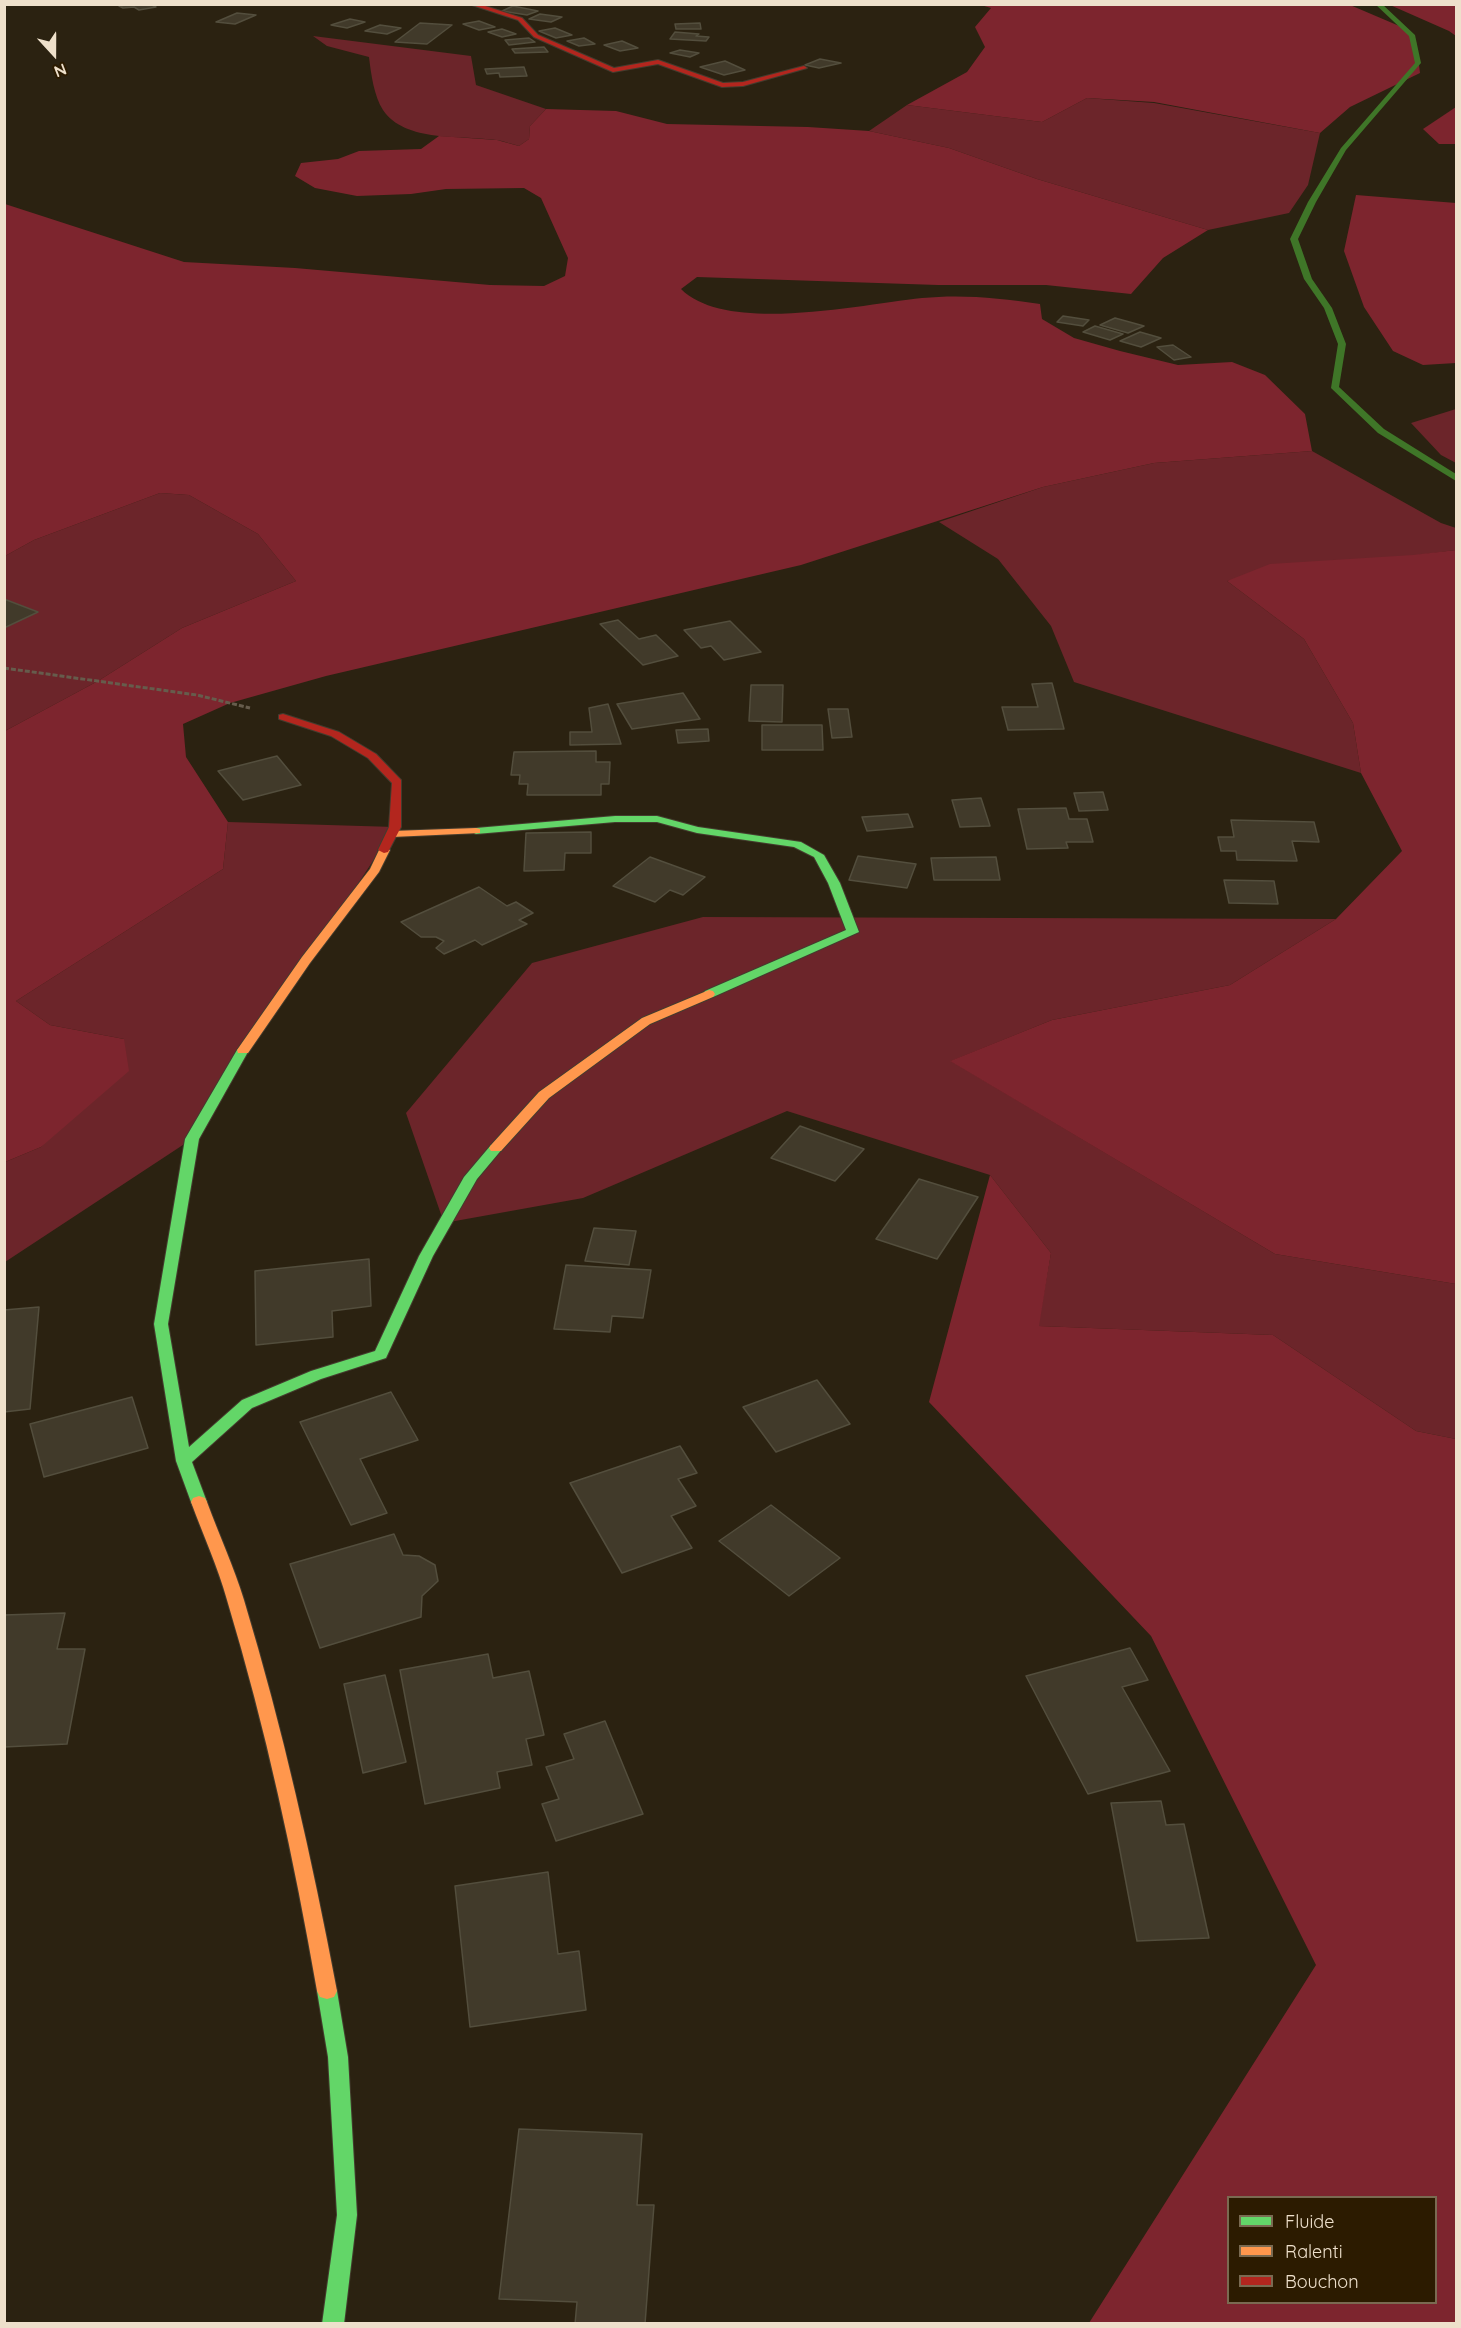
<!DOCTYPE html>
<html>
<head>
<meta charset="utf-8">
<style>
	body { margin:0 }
	#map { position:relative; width:1461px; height:2328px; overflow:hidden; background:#2b2211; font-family:Quicksand,sans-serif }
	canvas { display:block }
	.frame { position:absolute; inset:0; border:6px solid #eee0cb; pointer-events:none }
	.legend { position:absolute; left:1227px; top:2196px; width:210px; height:108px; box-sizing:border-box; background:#2c1b00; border:2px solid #7a6a51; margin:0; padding:8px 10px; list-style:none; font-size:18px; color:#eee0cb }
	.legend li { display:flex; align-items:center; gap:12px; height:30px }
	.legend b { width:30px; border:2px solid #7a6a51 }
	.north { position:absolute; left:24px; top:24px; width:60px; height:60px; -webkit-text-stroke:4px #2c1b00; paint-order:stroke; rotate:159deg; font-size:16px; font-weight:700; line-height:24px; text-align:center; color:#eee0cb }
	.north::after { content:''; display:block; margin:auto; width:21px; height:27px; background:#eee0cb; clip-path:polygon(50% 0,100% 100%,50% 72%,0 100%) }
</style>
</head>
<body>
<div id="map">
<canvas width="1461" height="2328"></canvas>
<div class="frame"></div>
<ul class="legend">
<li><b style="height:8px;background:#63d668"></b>Fluide</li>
<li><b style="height:8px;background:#ff974d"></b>Ralenti</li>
<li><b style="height:8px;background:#b3261e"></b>Bouchon</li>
</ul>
<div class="north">N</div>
</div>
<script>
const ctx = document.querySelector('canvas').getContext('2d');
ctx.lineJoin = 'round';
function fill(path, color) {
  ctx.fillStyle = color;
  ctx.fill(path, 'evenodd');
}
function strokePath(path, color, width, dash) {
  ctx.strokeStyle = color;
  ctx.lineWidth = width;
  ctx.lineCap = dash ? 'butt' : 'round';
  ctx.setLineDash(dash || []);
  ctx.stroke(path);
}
const green = new Path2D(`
	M313,36L471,56L476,85L546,109L530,126L529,139L519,146C511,144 504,141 496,140C463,135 405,143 383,110C374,96 371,74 369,57L327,46Z
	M1087,98L1154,103L1320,133L1308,185L1289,213L1208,230L1037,179L949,148L869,131L907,105L1042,122Z
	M1456,409V463L1441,455L1411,423Z
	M1312,451L1441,523L1456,528V550L1227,581L1304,639L1353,723L1361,773L1074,682L1051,626L998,559L939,522L1043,487L1154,463Z
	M160,493L189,495L258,534L296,581L182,628L98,681L5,731V556L34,540Z
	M228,822L395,827L192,1139L5,1262V1162L41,1147L124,1039L50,1025L16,1001L223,869Z
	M703,917L1336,919L1230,985L1052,1020L951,1061L1275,1254L1456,1284V1439L1416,1431L1273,1335L1038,1326L1051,1253L990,1175L787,1111L583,1198L444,1223L406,1113L532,963Z`);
const forest = new Path2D(`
	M981,5H1350L1404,28L1416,41L1420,73L1350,107L1320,133L1154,102L1087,98L1042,122L907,105L967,72L985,47L975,27L991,8Z
	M1390,5H1456V36L1449,31Z
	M1456,107V144H1439L1423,129Z
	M546,109L616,111L667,124L808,127L869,131L949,148L1037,179L1208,230L1163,258L1131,294L1046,285H938L697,277L681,289C727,335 862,304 922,298C962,294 1000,298 1040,304L1042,319L1074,338L1120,351L1178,365L1232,362L1265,375L1305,414L1312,451L1154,463L1043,487L801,565L326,676L230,703L183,724L186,757L228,822L223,869L16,1001L50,1025L124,1039L129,1071L41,1147L5,1162V731L98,681L182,628L296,581L258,534L189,495L160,493L34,540L5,556V204L184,262L295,268L490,285L544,286L565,276L568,258L541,198L524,188L446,189L411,194L357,196L315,188L295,176L301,163L338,159L359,151L421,149L439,136L497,140L519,146L529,139L530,126Z
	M1356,195L1456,203V363L1423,365L1393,351L1364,307L1344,251Z
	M1456,550V1284L1275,1254L950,1061L1052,1020L1230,985L1336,919L1402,851L1361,773L1353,723L1304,639L1227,581L1270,564L1413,555Z
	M990,1175L1051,1253L1039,1326L1273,1335L1416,1431L1456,1439V2323H1089L1316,1965L1151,1636L929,1402ZM1228,2198H1436V2302H1228Z`);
const stream = new Path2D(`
	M1375,4H1382L1415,35L1421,63L1346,150L1316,202L1298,239L1312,279L1332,308L1346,344L1339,387L1384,429L1456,474V481L1378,433L1331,388L1338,344L1324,308L1304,279L1290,239L1308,202L1341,148L1415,63L1409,36Z`);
const building = new Path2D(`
	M150,4L156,7L139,10L134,7L123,8L119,6Z
	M513,6L538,11L527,15L502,11Z
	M237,13L256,15L235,24L216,22Z
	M540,14L562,17L551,22L529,19Z
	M350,19L365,22L347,28L331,25Z
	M479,21L495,27L479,30L463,24Z
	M420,23L452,25L427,44L395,42Z
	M700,23L701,29H676L675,24Z
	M380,25L401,28L387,34L365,31Z
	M555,28L572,35L556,38L539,31Z
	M502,29L516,34L502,37L488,32Z
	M675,32L699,34L696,36L709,37L706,41L670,39Z
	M529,38L535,42L509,45L505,40Z
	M584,38L595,44L579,46L567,41Z
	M622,41L638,48L620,51L604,45Z
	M544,47L548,52L515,53L512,49Z
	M680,50L699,53L690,57L670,53Z
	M820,59L841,63L819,68L805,65Z
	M725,61L745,70L724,75L700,67Z
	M524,67L527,76L500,77L499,73L487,74L485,69Z
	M1063,316L1089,320L1083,326L1057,322Z
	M1115,318L1144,326L1128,333L1100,325Z
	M1095,326L1123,334L1110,340L1083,332Z
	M1140,332L1161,338L1141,347L1120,341Z
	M1173,345L1191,357L1174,360L1157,347Z
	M4,599L38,612L4,628Z
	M618,620L639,639L656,635L678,656L643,665L600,624Z
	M730,621L761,652L724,660L711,646L701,648L684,630Z
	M1052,683L1064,729L1008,730L1002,707H1038L1032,684Z
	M751,685H783L782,722L749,721Z
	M683,693L700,719L632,729L617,704Z
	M608,704L621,744L570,745V732H592L589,708Z
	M828,709H848L852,737L832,738Z
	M762,725H822L823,750H762Z
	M708,729L709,741L678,743L676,730Z
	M596,751V762H610L609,784H601V795H527L528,784H519L520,775H511L514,752Z
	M277,756L301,785L243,800L218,771Z
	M1103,792L1108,810L1079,811L1074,793Z
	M981,798L990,826L960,827L952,800Z
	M1066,808L1069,819H1087L1093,842H1066L1068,848L1027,849L1018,809Z
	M908,814L913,827L867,831L862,817Z
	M1231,820L1314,822L1319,842L1292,841L1297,861L1237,860L1236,851H1221L1218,837H1234Z
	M591,832V853H565L564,870L524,871L526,833Z
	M858,856L916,864L907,888L849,880Z
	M650,857L705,877L683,895L670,890L655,902L613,886Z
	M996,857L1000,880H934L931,858Z
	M1224,880L1274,881L1278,904L1229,903Z
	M479,887L507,906L516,902L533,913L519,920L527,924L482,945L475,940L444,954L436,948L444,941L436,937H421L401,922Z
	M800,1126L864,1149L835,1181L771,1158Z
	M919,1179L978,1197L937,1259L876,1239Z
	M594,1228L636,1231L629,1265L585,1261Z
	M369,1259L371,1306L332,1311L333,1337L256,1345L255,1271Z
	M566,1265L651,1270L643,1318L612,1316L610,1332L554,1329Z
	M39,1307L30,1409L4,1412V1310Z
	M817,1380L850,1424L776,1452L743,1407Z
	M391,1392L418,1440L360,1459L387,1513L351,1525L300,1422Z
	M132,1397L148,1448L44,1477L30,1424Z
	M680,1446L697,1473L678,1479L696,1506L671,1516L692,1548L622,1573L570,1483Z
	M771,1505L840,1558L789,1596L719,1541Z
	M394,1534L403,1555L419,1556L435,1565L438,1581L422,1596L421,1617L320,1648L290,1564Z
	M65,1613L57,1649H85L67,1744L4,1747V1615Z
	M1130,1648L1148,1680L1122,1687L1170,1771L1088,1794L1026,1676Z
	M488,1654L493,1678L529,1671L544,1735L526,1739L532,1765L497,1772L500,1788L425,1804L400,1670Z
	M385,1675L406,1762L363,1773L344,1684Z
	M605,1721L643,1814L556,1841L542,1804L559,1799L546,1767L574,1759L564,1734Z
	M1161,1801L1166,1825L1184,1824L1209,1938L1137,1941L1111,1803Z
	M548,1872L558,1954L579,1951L586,2010L470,2027L455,1886Z
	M519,2129L642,2134L637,2205H654L645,2324H575L577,2302L499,2299Z`);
const path = new Path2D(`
	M4,668L197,695L250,708`);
const fast = new Path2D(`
	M615,816H657L698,827L801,842L824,855L840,883L859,932L713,997H705L703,994L705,991L846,930L828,883L814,857L794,847L697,833L657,822H615L476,834L470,831L476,828Z
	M243,1046L249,1050L199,1139L168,1324L189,1447L242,1400L311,1371L375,1351L419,1256L464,1177L491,1145H501L503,1148L477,1179L433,1256L386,1358L321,1379L252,1408L192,1462L207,1502L205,1506L199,1508L193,1506L191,1502L176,1461L154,1324L185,1139L237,1050Z
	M327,1983L334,1985L337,1991L348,2057L357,2215L344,2324H322L337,2215L328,2057L317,1991L320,1985Z`);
const slow = new Path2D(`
	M476,828L480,829V833L392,837L386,834L392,831Z
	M384,847L390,850L379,872L310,963L248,1053H238L237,1050L302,957L370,869L380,848Z
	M709,990L713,991L715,994L713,997L650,1024L549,1098L501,1151H491L489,1148L491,1145L539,1092L642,1018Z
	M199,1496L205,1498L207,1502C219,1535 234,1567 244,1600C283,1729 312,1859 337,1991L334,1997L327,1999L320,1997L317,1991C294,1859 266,1729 227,1600C218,1567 203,1535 191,1502L193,1498Z`);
const jam = new Path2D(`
	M469,4H479L522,18L538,35L614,68L658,60L723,83L743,82L804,66L807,68L743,86L722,87L658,64L613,72L534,37L518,20Z
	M283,714L339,732L376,754L401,780V827L388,852L384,853L378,850L389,827L392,783L368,758L331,736L279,719V715Z`);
fill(green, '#6c252a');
fill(forest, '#7d252e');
fill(stream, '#3f7628');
fill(building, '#413a2a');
strokePath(building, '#534e3d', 1.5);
strokePath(fast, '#443c2e', 2);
strokePath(slow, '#443c2e', 2);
strokePath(jam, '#443c2e', 2);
strokePath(path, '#665c4c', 3, [5, 2]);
fill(fast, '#63d668');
fill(slow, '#ff974d');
fill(jam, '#b3261e');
</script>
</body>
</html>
